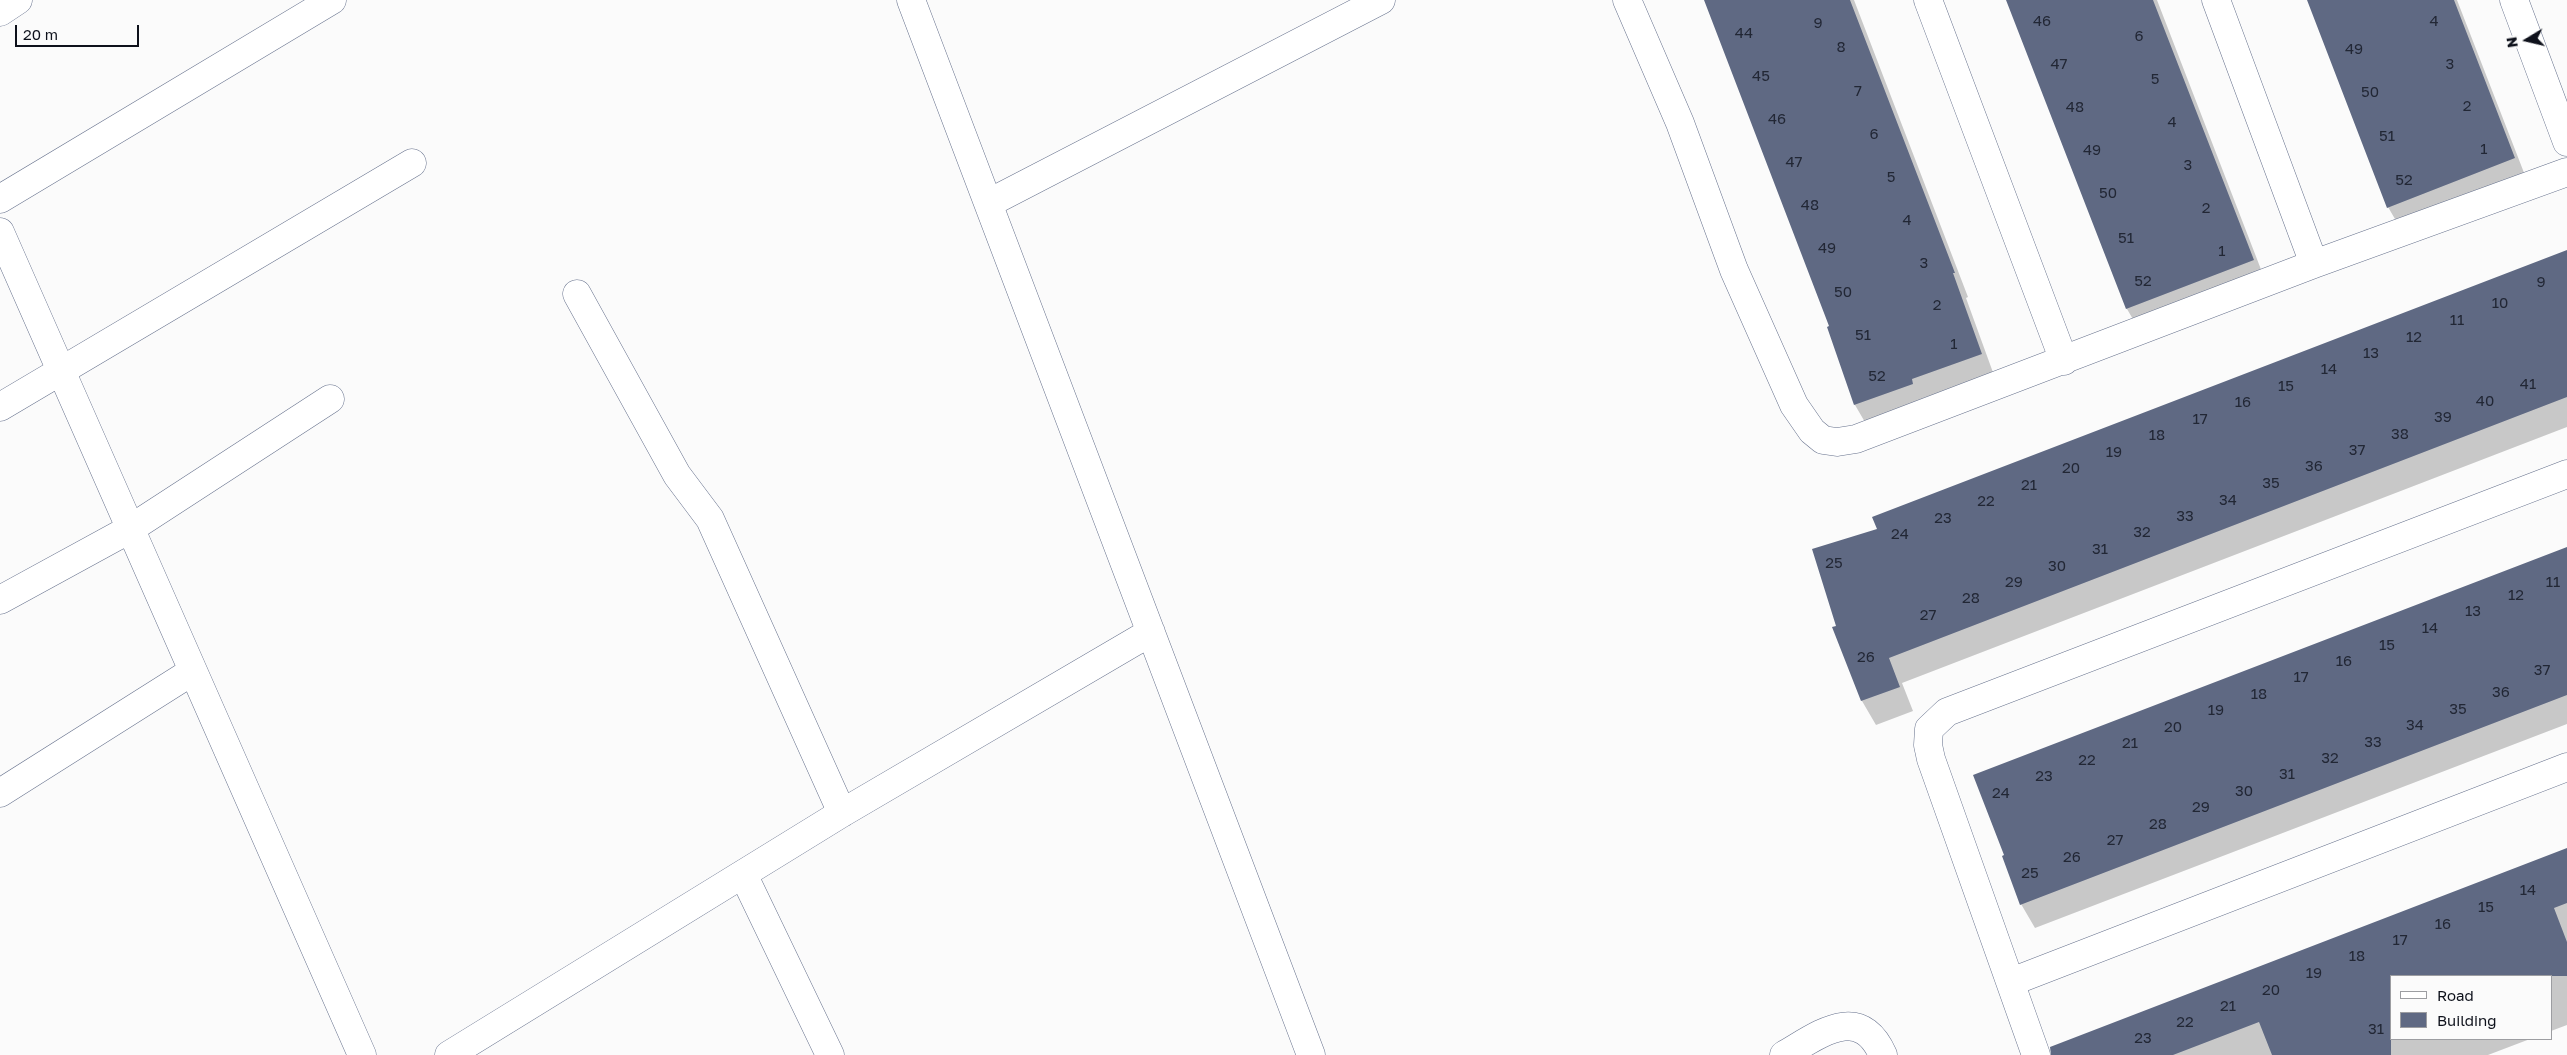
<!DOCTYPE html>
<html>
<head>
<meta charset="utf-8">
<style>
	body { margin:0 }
	#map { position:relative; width:2567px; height:1055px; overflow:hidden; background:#fbfbfb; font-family:"Golos Text",sans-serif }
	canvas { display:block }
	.legend { position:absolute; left:2390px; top:975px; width:162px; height:65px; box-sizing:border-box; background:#fbfbfb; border:1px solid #9c9da1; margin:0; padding:6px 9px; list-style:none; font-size:15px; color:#0e111b }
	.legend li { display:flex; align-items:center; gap:10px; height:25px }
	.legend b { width:25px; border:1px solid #9c9da1 }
	.north { position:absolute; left:2502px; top:15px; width:50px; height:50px; -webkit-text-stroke:4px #fbfbfb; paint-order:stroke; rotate:261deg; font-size:14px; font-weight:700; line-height:20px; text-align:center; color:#0e111b }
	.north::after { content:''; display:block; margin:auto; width:18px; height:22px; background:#0e111b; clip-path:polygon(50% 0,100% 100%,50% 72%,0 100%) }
	.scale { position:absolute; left:15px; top:25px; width:124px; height:22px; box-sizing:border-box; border:2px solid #0e111b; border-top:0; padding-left:6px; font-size:15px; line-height:18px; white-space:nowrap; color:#0e111b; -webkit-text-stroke:4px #fbfbfb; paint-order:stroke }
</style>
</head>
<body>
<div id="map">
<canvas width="2567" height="1055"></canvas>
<ul class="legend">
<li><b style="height:6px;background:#fff"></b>Road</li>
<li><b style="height:14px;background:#5f6983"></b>Building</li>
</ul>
<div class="north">N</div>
<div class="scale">20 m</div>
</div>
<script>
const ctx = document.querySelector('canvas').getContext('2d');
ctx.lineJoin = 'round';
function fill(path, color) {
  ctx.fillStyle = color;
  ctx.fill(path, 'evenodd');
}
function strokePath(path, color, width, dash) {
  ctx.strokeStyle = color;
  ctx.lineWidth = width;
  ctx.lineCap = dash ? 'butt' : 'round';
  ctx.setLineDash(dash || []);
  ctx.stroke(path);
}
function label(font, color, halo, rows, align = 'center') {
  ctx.font = font + ' "Golos Text",sans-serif';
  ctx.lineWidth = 4;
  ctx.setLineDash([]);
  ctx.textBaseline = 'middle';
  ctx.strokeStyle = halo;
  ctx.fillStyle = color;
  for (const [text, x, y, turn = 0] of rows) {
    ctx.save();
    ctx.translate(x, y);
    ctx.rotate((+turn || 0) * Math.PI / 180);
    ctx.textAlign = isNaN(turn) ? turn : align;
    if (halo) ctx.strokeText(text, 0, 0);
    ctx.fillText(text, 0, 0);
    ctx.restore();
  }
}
const shadow = new Path2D(`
	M1705,0H1854L1968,297L1966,298L1995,378L1869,429L1855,405L1829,328L1831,327Z
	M2008,0H2157L2267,285L2141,333L2127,309Z
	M2309,0H2457L2528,183L2402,231L2388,207Z
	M2567,252V427L1902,683L1913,711L1876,725L1862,701L1838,627L1879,530Z
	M2567,549V724L2035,928L2021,904Z
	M2567,849V1025L2551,1031V976H2391V1039H2530L2488,1055H2080Z`);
const building = new Path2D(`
	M1704,0H1850L1955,273H1953L1982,354L1912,379L1913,384L1854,405L1827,327L1829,326Z
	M2006,0H2153L2254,260L2126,309Z
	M2307,0H2454L2515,158L2387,208Z
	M2567,250V397L1889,658L1900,687L1861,701L1832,627L1836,626L1812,549L1877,529L1872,517Z
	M2567,547V695L2020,905L2002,856L2004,855L1973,775Z
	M2567,848V903L2554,908L2567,942V976H2391V1055H2272L2259,1022L2173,1055H2051L2050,1047Z`);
const minor = new Path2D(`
	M911,0L1311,1055
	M1627,0L1680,123L1734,270L1794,405L1812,431L1823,440L1837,442L1856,439L2314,264L2567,172
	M1928,0L2064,361
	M2216,0L2314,264
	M2514,0L2567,142
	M0,12L18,0
	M0,199L332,0
	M989,203L1381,0
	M0,232L362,1055
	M577,294L677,475L710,519L842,813
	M0,407L412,163
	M0,600L130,529L330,399
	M0,793L193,671
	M743,874L830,1055
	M2011,982L2567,767
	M449,1055L842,813L1151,632
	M1784,1055C1819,1035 1859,1002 1883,1055
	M2036,1055L1931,759L1928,745L1929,729L1947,712L2567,474`);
const numberNames = [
	["46",2042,21],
	["4",2434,21],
	["9",1818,23],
	["44",1744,33],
	["6",2139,36],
	["8",1841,47],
	["49",2354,49],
	["47",2059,64],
	["3",2450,64],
	["45",1761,76],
	["5",2155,79],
	["7",1858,91],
	["50",2370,92],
	["2",2467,106],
	["48",2075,107],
	["46",1777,119],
	["4",2172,122],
	["6",1874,134],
	["51",2387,136],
	["1",2484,149],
	["49",2092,150],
	["47",1794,162],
	["3",2188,165],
	["5",1891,177],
	["52",2404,180],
	["50",2108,193],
	["48",1810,205],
	["2",2206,208],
	["4",1907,220],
	["51",2126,238],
	["49",1827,248],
	["1",2222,251],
	["3",1924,263],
	["52",2143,281],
	["9",2541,282],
	["50",1843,292],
	["10",2500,303],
	["2",1937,305],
	["11",2457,320],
	["51",1863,335],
	["12",2414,337],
	["1",1954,344],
	["13",2371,353],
	["14",2329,369],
	["52",1877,376],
	["41",2528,384],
	["15",2286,386],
	["40",2485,401],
	["16",2243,402],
	["39",2443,417],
	["17",2200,419],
	["38",2400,434],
	["18",2157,435],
	["37",2357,450],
	["19",2114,452],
	["36",2314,466],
	["20",2071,468],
	["35",2271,483],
	["21",2029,485],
	["34",2228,500],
	["22",1986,501],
	["33",2185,516],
	["23",1943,518],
	["32",2142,532],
	["24",1900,534],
	["31",2100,549],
	["25",1834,563],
	["30",2057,566],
	["29",2014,582],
	["11",2553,582],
	["12",2516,595],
	["28",1971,598],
	["13",2473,611],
	["27",1928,615],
	["14",2430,628],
	["15",2387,645],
	["26",1866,657],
	["16",2344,661],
	["37",2542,670],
	["17",2301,677],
	["36",2501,692],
	["18",2259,694],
	["35",2458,709],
	["19",2216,710],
	["34",2415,725],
	["20",2173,727],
	["33",2373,742],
	["21",2130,743],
	["32",2330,758],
	["22",2087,760],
	["31",2287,774],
	["23",2044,776],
	["30",2244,791],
	["24",2001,793],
	["29",2201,807],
	["28",2158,824],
	["27",2115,840],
	["26",2072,857],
	["25",2030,873],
	["14",2528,890],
	["15",2486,907],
	["16",2443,924],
	["17",2400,940],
	["18",2357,956],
	["19",2314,973],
	["20",2271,990],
	["21",2228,1006],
	["22",2185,1022],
	["31",2376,1029],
	["23",2143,1038]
];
fill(shadow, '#0003');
fill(building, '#5f6983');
strokePath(minor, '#67728d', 29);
strokePath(minor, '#fff', 28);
label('15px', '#222735', null, numberNames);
</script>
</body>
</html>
